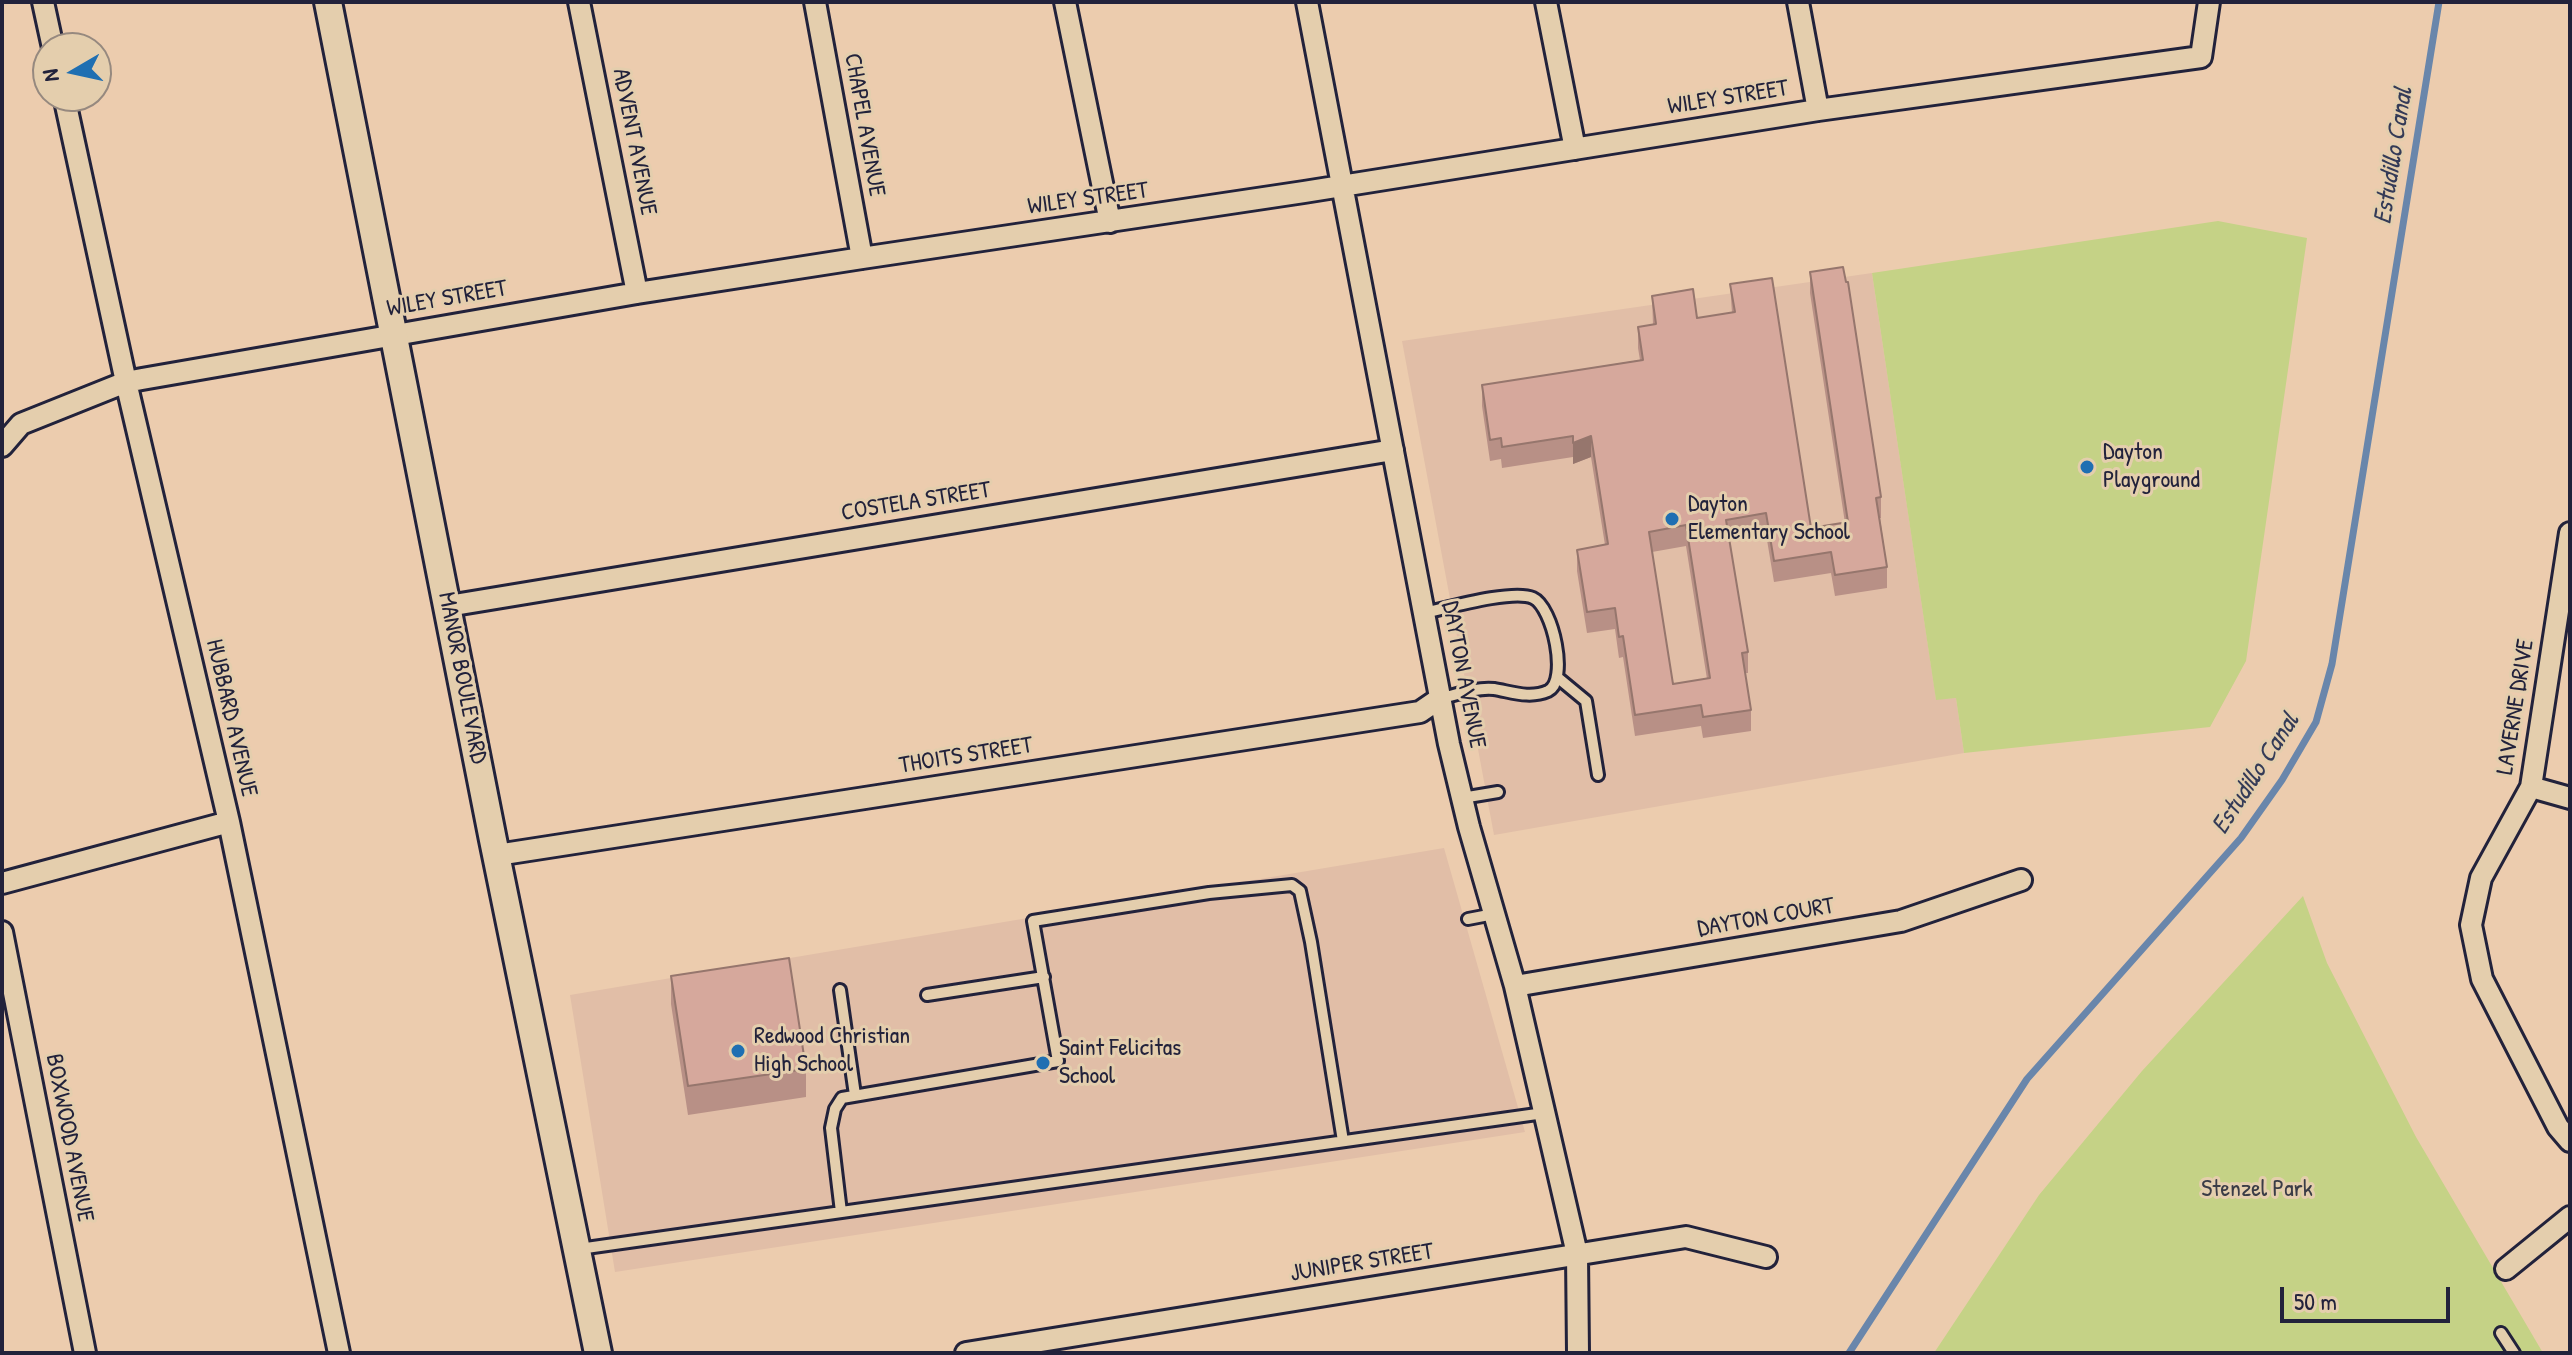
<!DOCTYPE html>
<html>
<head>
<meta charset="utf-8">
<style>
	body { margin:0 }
	#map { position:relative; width:2572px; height:1355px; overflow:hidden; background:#ecccae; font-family:"Patrick Hand",sans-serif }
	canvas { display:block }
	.frame { position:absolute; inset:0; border:4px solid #22223b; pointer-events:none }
	.north { position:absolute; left:32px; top:32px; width:80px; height:80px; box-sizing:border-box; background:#e4cead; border:2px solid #96897f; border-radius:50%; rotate:261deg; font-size:22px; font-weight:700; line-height:32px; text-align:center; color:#22223b }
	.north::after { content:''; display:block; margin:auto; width:28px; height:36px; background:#1f6fb2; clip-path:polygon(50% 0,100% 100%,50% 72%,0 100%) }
	.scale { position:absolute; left:2280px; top:1287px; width:170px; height:36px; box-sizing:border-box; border:4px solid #22223b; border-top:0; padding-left:10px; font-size:24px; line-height:28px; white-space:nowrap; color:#22223b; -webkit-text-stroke:6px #e4cead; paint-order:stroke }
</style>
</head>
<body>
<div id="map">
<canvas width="2572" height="1355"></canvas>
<div class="frame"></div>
<div class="north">N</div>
<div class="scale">50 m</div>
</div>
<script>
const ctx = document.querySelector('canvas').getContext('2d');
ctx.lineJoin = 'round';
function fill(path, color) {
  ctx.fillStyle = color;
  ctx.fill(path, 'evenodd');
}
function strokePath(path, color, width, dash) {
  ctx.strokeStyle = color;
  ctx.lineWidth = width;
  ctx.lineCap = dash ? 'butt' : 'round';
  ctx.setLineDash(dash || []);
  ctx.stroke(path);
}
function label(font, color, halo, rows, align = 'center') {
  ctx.font = font + ' "Patrick Hand",sans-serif';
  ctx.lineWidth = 6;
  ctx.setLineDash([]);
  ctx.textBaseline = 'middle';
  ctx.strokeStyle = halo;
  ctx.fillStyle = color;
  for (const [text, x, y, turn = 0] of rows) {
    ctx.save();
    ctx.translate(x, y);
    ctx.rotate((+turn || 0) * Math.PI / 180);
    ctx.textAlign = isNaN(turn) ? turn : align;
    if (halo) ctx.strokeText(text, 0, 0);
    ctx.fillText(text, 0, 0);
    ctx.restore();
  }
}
const built = new Path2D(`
	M1872,273L1936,699L1956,698L1964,753L1494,835L1402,341Z
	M1444,848L1525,1132L615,1272L570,995Z`);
const green = new Path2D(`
	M2218,221L2307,238L2246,661L2210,727L1964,753L1956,698L1936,700L1872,273Z
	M2303,896L2327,963L2416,1137L2543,1353H1934L2039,1195L2142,1071Z`);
const stream = new Path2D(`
	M1849,1353L2027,1079L2241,838L2282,780L2316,722L2332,664L2439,2`);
const service = new Path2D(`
	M1424,613C1447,608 1513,589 1533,598C1553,607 1569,681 1548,691C1530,699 1512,692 1494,689C1477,687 1455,695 1439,699
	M1557,677L1586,701L1598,775
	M1462,798L1498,792
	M1468,919L1494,914
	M840,990L855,1095
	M927,995L1044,977
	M841,1212L831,1128L835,1109L842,1098L1058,1061L1033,921L1209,893L1292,885L1300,891L1311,942L1343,1141
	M579,1249L1544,1113
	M2501,1333L2514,1353`);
const minor = new Path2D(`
	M43,2L53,48
	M579,2L637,293
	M815,2L862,258
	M1065,2L1110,222
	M1307,2L1449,744L1469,827L1515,986L1577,1254L1578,1353
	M1546,2L1575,149
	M1798,2L1818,110
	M64,96L126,382L229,822L339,1353
	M2,446L21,424L126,382L142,379L637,293L862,258L1304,192L1818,110L2201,57L2209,2
	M2570,533L2531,787L2481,878L2471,925L2482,979L2558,1127L2570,1141
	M448,606L1393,450
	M2531,787L2570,798
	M497,855L1420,712L1439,699
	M2,883L229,822
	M2,932L85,1353
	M1515,986L1901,921L2021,880
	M2506,1269L2570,1217
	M966,1353L1686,1237L1766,1257`);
const tertiary = new Path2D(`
	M328,2L493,840L598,1353`);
const wall = new Path2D(`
	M1810,272L1881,497V518H1880L1887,567V588L1835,596L1831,573L1774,582L1766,534L1729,540L1748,652V673H1745L1751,710V731L1703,738L1701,726L1635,736L1623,657L1619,658L1615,629L1587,633L1577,571V550L1605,545L1591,457L1573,464V457L1502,468L1501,459L1490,461L1482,406V385L1640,360L1638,348V327L1653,325L1652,296L1697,318L1732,313L1730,284L1811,528L1845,523L1810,293ZM1686,546L1707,679L1673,684L1652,552Z
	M671,976L806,1069V1097L688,1115L671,1004Z`);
const shadedWall = new Path2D(`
	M1591,436V457L1573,464V443Z`);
const building = new Path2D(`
	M1843,267L1846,282H1848L1881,497L1876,498L1887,567L1835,575L1831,552L1774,561L1766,513L1726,520L1748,652L1742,653L1751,710L1703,717L1701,705L1635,715L1623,636L1619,637L1615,608L1587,612L1577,550L1608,544L1591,436L1573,443V436L1502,447L1501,438L1490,440L1482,385L1643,360L1638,327L1656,324L1652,296L1693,289L1697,318L1735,312L1730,284L1772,278L1811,528L1848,522L1810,272ZM1686,525L1710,678L1673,684L1649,532Z
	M789,958L806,1069L688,1086L671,976Z`);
const markers = [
	[2087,467,8,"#1f6fb2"],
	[1672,519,8,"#1f6fb2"],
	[738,1051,8,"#1f6fb2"],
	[1043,1063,8,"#1f6fb2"]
];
const streetNames = [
	["WILEY STREET",1728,98,-9],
	["CHAPEL AVENUE",864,125,80],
	["ADVENT AVENUE",634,142,79],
	["WILEY STREET",1088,199,-8],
	["WILEY STREET",447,299,-10],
	["COSTELA STREET",916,502,-9],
	["DAYTON AVENUE",1463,675,79],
	["MANOR BOULEVARD",462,678,79],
	["LAVERNE DRIVE",2516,707,-81],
	["HUBBARD AVENUE",231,718,77],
	["THOITS STREET",966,756,-9],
	["DAYTON COURT",1766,918,-10],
	["BOXWOOD AVENUE",69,1138,79],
	["JUNIPER STREET",1362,1263,-9]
];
const poiNames = [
	["Dayton",2103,453],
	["Playground",2103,481],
	["Dayton",1688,505],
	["Elementary School",1688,533],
	["Redwood Christian",754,1037],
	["High School",754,1065],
	["Saint Felicitas",1059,1049],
	["School",1059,1077]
];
const parkNames = [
	["Stenzel Park",2257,1190]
];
const waterNames = [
	["Estudillo Canal",2394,156,-81],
	["Estudillo Canal",2256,774,-57]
];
fill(built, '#e1bea7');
fill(green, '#c5d286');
strokePath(stream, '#6986ab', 7);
strokePath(service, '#22223b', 16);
strokePath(minor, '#22223b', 26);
strokePath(tertiary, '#22223b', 32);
strokePath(service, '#e4cead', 10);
strokePath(minor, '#e4cead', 20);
strokePath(tertiary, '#e4cead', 26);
fill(wall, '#b89086');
fill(shadedWall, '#96766d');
fill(building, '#d6a89c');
strokePath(building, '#96766d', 2);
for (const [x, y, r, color] of markers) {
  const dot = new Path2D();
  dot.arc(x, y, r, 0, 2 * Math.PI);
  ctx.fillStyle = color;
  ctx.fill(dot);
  strokePath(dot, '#e4cead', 3);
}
label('24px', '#22223b', '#e4cead', streetNames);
label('24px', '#22223b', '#e4cead', poiNames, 'left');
label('24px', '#3a3c46', '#e4cead', parkNames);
label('italic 26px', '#343b57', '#e4cead', waterNames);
</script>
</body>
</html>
